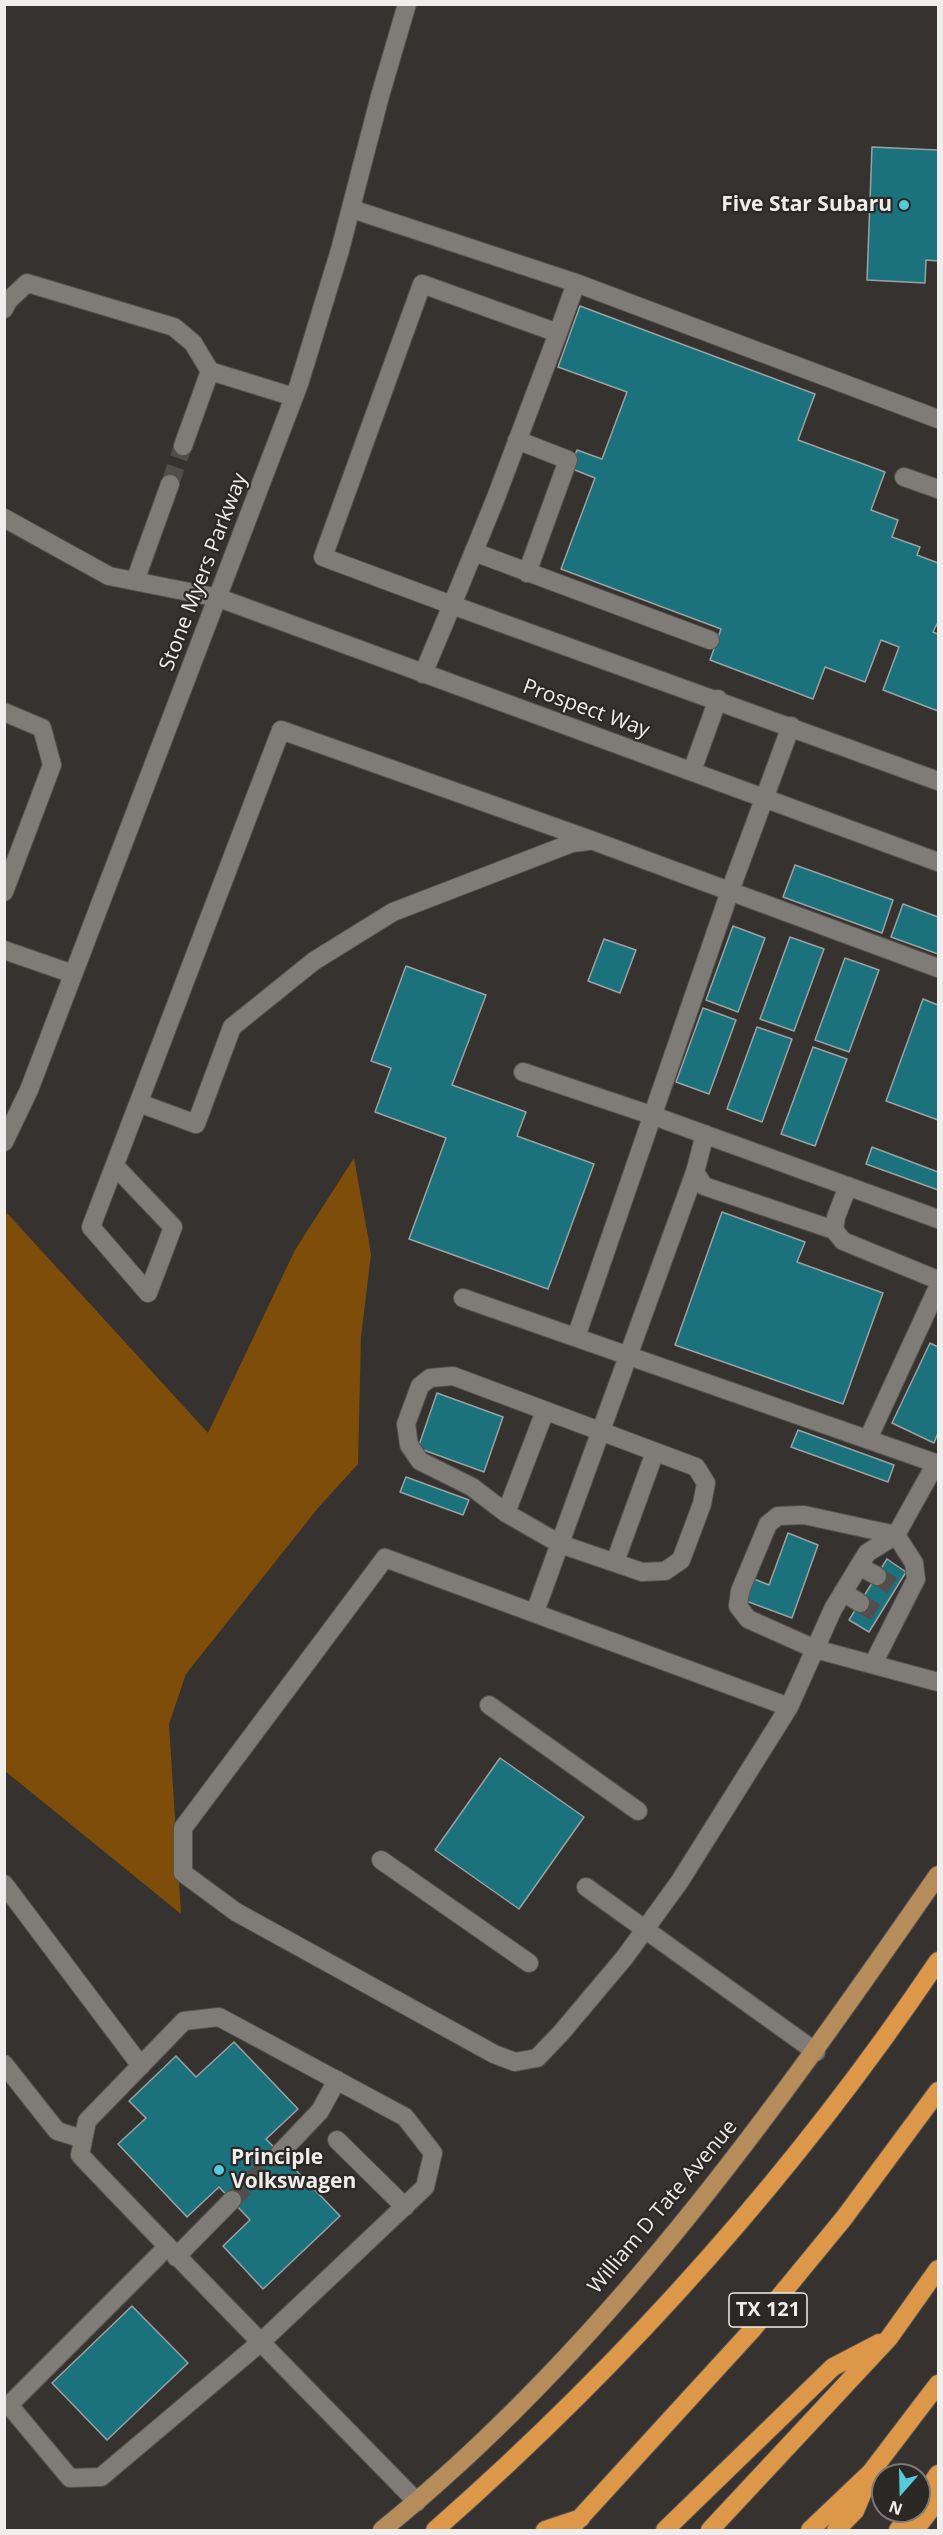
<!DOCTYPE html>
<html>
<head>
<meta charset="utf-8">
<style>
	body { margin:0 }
	#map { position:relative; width:943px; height:2535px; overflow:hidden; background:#36322f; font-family:"Open Sans",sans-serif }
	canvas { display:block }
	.frame { position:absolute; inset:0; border:6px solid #f0eeec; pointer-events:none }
	.north { position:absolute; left:871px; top:2463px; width:60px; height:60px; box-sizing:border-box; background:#2c2825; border:2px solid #7a7775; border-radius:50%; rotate:200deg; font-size:16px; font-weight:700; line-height:24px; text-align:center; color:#f0eeec }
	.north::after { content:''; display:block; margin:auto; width:21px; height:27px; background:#53cbda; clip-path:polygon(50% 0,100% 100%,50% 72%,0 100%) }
</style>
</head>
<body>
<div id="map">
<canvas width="943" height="2535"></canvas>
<div class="frame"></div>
<div class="north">N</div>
</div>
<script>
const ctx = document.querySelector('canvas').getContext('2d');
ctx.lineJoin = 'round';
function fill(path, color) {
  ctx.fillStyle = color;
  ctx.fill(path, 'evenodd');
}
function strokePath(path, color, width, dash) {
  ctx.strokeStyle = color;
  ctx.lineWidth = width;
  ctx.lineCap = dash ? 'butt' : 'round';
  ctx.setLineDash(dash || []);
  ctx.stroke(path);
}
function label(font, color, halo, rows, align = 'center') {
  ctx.font = font + ' "Open Sans",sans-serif';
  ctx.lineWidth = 4.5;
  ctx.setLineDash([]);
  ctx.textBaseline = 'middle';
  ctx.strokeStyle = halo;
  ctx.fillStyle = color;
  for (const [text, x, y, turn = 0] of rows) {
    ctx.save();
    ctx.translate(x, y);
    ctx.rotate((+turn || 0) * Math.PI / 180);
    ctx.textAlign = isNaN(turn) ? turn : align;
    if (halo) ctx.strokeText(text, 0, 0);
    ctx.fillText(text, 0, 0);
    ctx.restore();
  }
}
const forest = new Path2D(`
	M354,1158L371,1254L361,1337L358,1464L318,1508L186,1674L169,1724L181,1914L5,1771L4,1217L7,1213L208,1433L295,1250Z`);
const building = new Path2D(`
	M872,147L938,150V261L926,260L925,283L867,280Z
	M580,306L815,394L798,440L885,472L871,510L898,520L892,537L920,547L917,555L938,563V622L933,632L938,634V711L883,690L899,647L881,640L865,682L825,667L813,699L710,660L721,629L561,569L595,478L570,468L577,450L602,459L627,392L558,367Z
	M795,865L893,900L882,933L783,897Z
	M903,904L938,917V954L891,937Z
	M733,926L765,938L738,1012L706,1000Z
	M790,937L824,949L794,1031L760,1019Z
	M604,939L636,950L620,993L588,981Z
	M845,958L879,970L849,1052L815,1040Z
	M406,966L486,995L452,1085L526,1112L517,1136L594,1164L548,1289L409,1239L446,1138L375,1112L391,1068L371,1061Z
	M923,999L938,1005V1120L886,1101Z
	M703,1008L736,1020L709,1094L676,1082Z
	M757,1027L792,1039L762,1122L727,1109Z
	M813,1047L847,1059L815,1146L781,1134Z
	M872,1147L938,1172V1190L866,1164Z
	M722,1212L805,1242L797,1262L883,1293L843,1404L675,1345Z
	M930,1343L938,1347V1433L934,1443L892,1423Z
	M437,1393L503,1417L484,1472L418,1448Z
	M798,1430L894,1465L888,1482L791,1447Z
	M406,1477L469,1500L463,1515L400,1492Z
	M788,1533L818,1545L792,1618L746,1601L754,1579L769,1585Z
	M887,1559L906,1572L869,1632L849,1620Z
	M500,1758L584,1817L519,1909L435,1850Z
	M234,2042L298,2109L266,2139L340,2216L263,2289L223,2246L250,2220L219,2187L187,2217L118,2144L146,2118L129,2101L176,2056L196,2077Z
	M132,2306L188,2363L107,2440L52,2383Z`);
const minorTunnel = new Path2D(`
	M170,484L183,446
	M877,1576L896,1588
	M860,1603L880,1615
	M232,2200L280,2153`);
const minor = new Path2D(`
	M352,209L576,283L558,333L422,284L323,557L452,605L495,500L558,333
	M576,283L938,419
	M4,309L8,301L27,283L174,327L193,343L210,371L294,397
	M517,440L568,460L527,573
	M183,446L210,371
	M904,477L938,489
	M4,518L109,576L219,598L938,862
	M474,552L710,640
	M135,581L170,484
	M423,674L452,605L938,781
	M4,712L42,728L52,765L4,892
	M692,771L718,699
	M4,950L73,974
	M523,1072L654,1116L938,1219
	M139,1103L196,1124L232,1027L314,961L393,912L572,843L589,841
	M705,1134L695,1172L704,1186L834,1230
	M4,1142L29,1090L299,384L340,250L380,96L407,4
	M115,1166L173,1227L148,1293L91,1227L281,730L591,840L938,968
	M848,1186L836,1217L834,1230L843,1241L938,1280
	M463,1298L938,1464
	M576,1337L730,891L791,726
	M453,1376L696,1467L706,1483L702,1504L681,1560L665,1571L642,1572L560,1544L506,1513L472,1487L420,1461L409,1445L406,1424L420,1386L430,1378Z
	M868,1439L938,1287
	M506,1513L545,1411
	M615,1562L655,1452
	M859,1566L877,1576
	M843,1592L860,1603
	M535,1612L695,1172
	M873,1664L916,1579L914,1563L896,1535L804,1515L778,1516L768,1524L740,1591L738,1606L748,1619L815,1649L938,1682
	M489,1705L638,1811
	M789,1707L385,1558L183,1828V1873L236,1912L494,2054L515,2062L537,2058L561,2033L625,1957L680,1881L789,1707L833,1609L867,1553L896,1535L936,1463
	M381,1860L529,1963
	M4,1884L141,2066
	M586,1887L816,2052
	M4,2064L57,2131L83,2139
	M337,2140L405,2207
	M280,2153L320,2111L337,2080
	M167,2247L9,2405L70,2478L101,2477L261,2342L425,2187L433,2153L405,2117L219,2017L184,2021L87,2121L80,2155C191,2272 304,2386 417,2502
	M176,2257L232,2200`);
const major = new Path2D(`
	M382,2530C606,2349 775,2110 938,1875`);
const highway = new Path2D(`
	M919,2503L938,2474
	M435,2530C626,2362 796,2172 938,1961
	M545,2530L581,2518
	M569,2530L752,2330L844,2218L938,2091
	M665,2530L833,2367L879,2343
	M710,2530L889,2338L938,2269
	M810,2530L871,2472L938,2384
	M836,2530L855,2511L868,2480
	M898,2530L913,2511
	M915,2530L938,2500`);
const markers = [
	[904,205,6,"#53cbda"],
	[219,2170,6,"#53cbda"]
];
const shields = [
	[768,2310,78]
];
const shieldNames = [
	["TX 121",768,2310]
];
const poiNames = [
	["Five Star Subaru",892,205],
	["Principle",231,2158,"left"],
	["Volkswagen",231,2182,"left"]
];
const streetNames = [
	["Stone Myers Parkway",204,572,-69],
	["Prospect Way",586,709,20],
	["William D Tate Avenue",663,2207,-50]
];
fill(forest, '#7e4d0a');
fill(building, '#1c727c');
strokePath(building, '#9ba2a3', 1.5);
strokePath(minorTunnel, '#524e4b', 18, [18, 9]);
strokePath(minor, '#54514e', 20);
strokePath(major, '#54514e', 20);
strokePath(highway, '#54514e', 20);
strokePath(minor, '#7f7b77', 18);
strokePath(major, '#b78c5b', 18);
strokePath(highway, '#dd9748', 18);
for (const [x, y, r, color] of markers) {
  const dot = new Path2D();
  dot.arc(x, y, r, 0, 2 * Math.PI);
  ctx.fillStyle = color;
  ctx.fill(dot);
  strokePath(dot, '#2c2825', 2);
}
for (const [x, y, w] of shields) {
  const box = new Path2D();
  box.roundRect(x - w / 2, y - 17, w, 34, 4.5);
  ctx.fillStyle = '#2c2825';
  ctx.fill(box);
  strokePath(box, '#f0eeec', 1.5);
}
label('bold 20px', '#f0eeec', null, shieldNames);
label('bold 21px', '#f0eeec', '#2c2825', poiNames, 'right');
label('21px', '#f0eeec', '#2c2825', streetNames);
</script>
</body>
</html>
